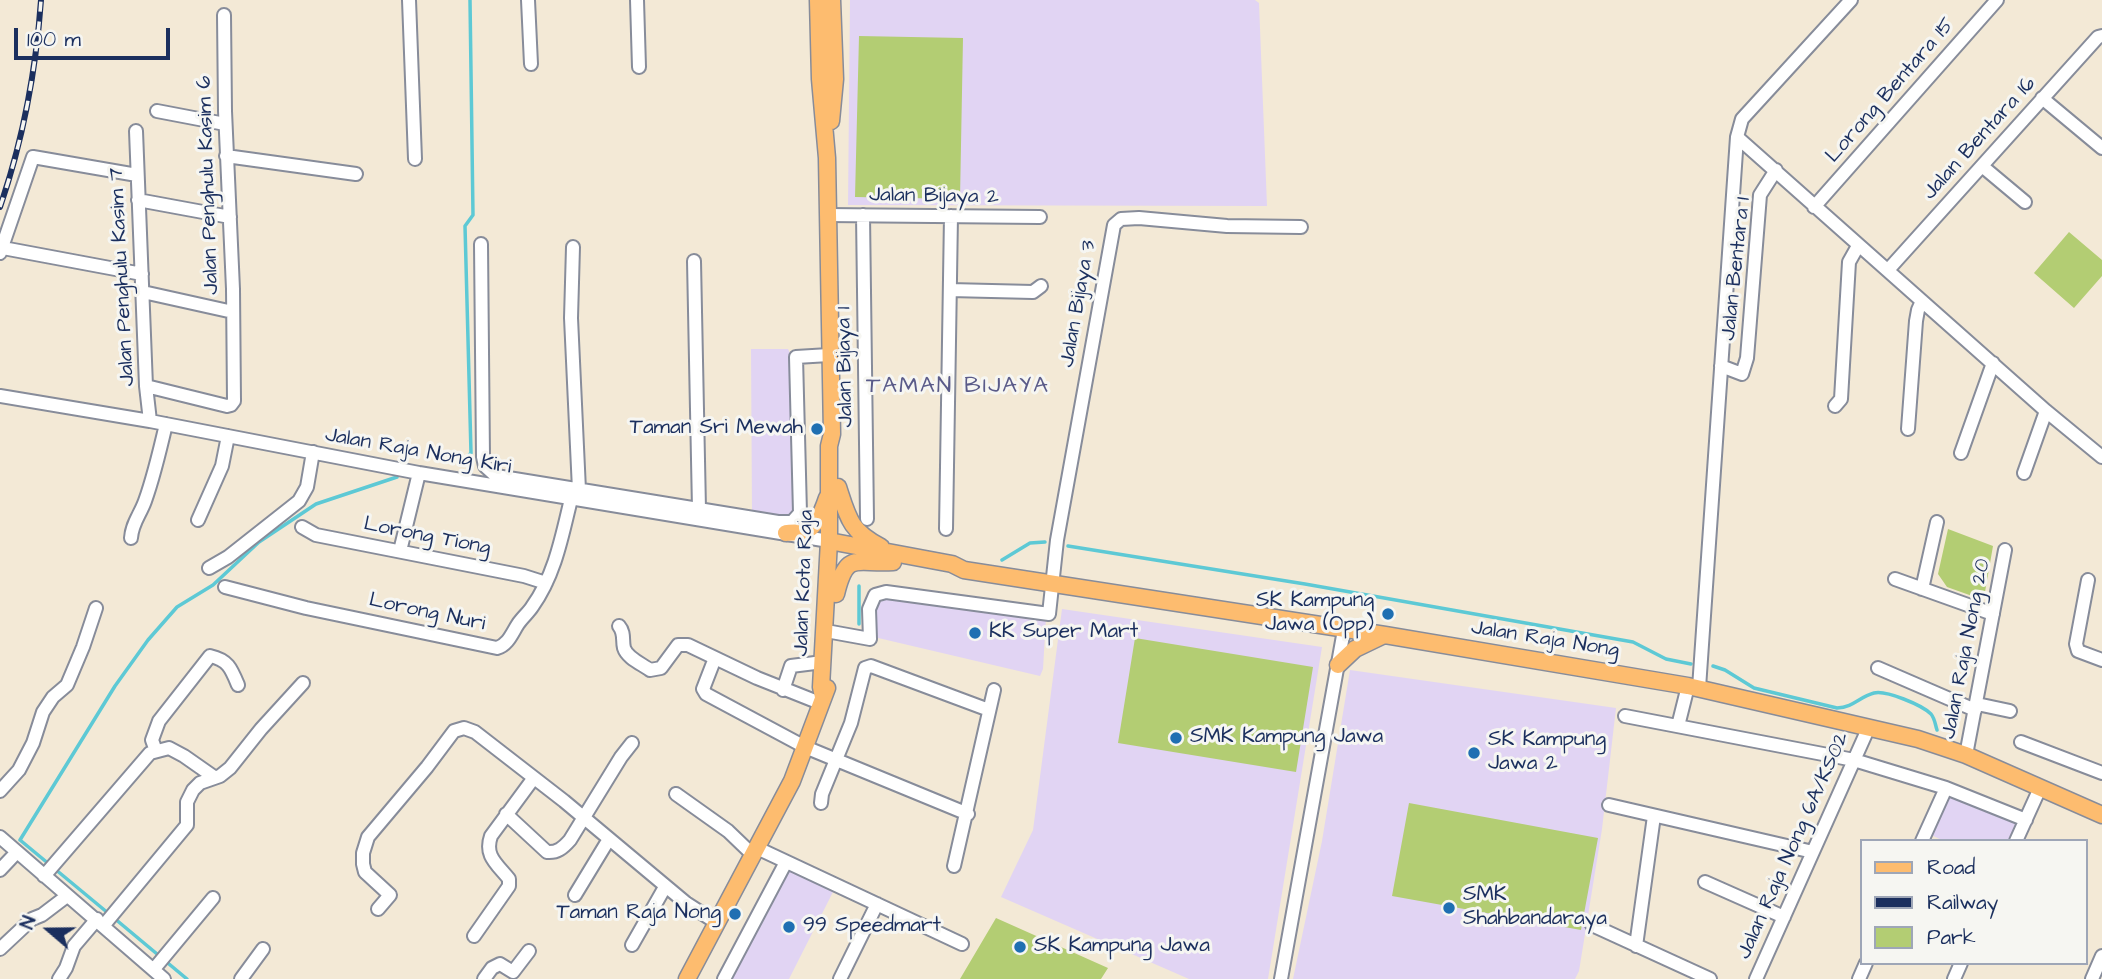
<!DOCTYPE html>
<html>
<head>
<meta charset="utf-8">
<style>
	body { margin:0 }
	#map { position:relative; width:2102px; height:979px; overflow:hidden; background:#f3e9d6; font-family:"Architects Daughter",sans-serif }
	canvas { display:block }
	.legend { position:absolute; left:1860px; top:839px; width:228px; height:126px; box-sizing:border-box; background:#f6f6f2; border:2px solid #9ea6b7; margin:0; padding:9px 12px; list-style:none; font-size:21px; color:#1b2f5e }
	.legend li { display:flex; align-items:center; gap:14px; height:35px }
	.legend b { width:35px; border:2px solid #9ea6b7 }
	.north { position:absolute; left:14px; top:895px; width:70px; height:70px; -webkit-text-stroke:5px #f6f6f2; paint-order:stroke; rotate:290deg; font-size:19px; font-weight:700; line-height:28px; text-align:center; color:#1b2f5e }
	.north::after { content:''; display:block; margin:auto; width:24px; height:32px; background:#1b2f5e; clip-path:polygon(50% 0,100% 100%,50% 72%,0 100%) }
	.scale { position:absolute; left:14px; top:28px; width:156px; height:32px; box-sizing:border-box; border:4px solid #1b2f5e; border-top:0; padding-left:9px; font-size:21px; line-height:24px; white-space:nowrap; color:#1b2f5e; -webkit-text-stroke:5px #f6f6f2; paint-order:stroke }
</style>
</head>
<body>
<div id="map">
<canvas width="2102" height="979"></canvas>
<ul class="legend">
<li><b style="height:9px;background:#fdbc6f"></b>Road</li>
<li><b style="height:9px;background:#1b2f5e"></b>Railway</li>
<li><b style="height:19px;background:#b3cd73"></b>Park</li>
</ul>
<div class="north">N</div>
<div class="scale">100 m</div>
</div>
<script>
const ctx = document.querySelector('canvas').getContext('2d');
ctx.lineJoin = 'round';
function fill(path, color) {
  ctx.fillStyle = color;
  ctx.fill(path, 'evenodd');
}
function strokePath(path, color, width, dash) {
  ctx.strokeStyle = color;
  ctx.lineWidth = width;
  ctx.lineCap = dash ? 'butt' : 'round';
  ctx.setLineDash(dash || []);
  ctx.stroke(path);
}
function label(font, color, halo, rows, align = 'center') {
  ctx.font = font + ' "Architects Daughter",sans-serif';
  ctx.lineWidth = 6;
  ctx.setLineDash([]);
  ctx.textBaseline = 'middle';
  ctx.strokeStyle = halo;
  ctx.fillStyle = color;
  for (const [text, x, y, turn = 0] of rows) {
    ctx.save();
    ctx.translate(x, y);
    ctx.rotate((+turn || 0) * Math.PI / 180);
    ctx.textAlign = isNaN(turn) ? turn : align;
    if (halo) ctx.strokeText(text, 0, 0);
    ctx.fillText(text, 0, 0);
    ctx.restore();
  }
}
const built = new Path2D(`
	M850,0H1255L1259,3L1267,206L848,205Z
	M751,349H788L792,357L796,511L790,518L752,515Z
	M886,596L1046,617L1043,669L1040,676L874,637V609Z
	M1062,609L1322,647L1268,979H1189L1001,897L1033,830Z
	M1350,670L1616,708L1602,829L1579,971L1575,979H1293L1322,841Z
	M1947,793L2020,822L2012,841H1944L1929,834Z
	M788,867L835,888L789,979H728Z`);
const green = new Path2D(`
	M859,36L963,38L960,199L855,197Z
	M2069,232L2102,260V276L2074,308L2034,273Z
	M1948,529L1993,546L1985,592L1975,597L1947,587L1938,574Z
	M1135,638L1313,667L1296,772L1118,743Z
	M1409,803L1598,838L1581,930L1392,896Z
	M996,918L1108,968L1101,979H960Z`);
const stream = new Path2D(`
	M436,455H443
	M466,458L471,453L465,226L473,215L470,0
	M1068,546L1305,584L1633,642L1666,659L1691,664
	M1002,560L1030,543L1045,542
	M859,624V586
	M1713,666L1725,670L1754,688L1837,708C1854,707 1859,697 1874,693C1886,690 1922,705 1931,714C1935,719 1935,724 1937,730
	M20,840L115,686L148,640L177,607L213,585L259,542L316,504L397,477
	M20,840L108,913
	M114,918L187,979`);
const minor = new Path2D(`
	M409,0L415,159
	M528,0L531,64
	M637,0L639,67
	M2042,98L2102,148
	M157,111L225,124
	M136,131L146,386L150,421
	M1737,137L2046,411L2102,457
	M226,156L356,174
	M1982,166L2025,202
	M138,200L230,217
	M1814,207L1997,0
	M827,215L1040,217
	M863,215L867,519
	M481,244L483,457L485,466L496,476L778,522H792L800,513L796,357L829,355
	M573,247L571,318L579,490
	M3,248L142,274
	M0,253L33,157L137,175
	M694,261L699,509
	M1888,270L2098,37L2102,36
	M950,290L1033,292L1041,286
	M143,292L233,312
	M1721,366L1742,374L1747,358L1760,195L1776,170
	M146,386L227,406L231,405L234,401L233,289L225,111L224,15
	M0,396L150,421L419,473L829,541
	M1835,406L1841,399L1849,262L1858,246
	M1908,429L1916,321L1918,310L1922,301
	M1961,453L1993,363
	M2024,473L2046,411
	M198,520L222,466L228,436
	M302,527L316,535L524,576L546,583
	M946,529L951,216
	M131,538C132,523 140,515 145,501C154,476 160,450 166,424
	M400,551L419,473
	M209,568L228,557L299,501L307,487L313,452
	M1895,579L1993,614
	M2088,580L2076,644L2078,651L2102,660
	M225,587L306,608L497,648C508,645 512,633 518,624C522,618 528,613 532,607C555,575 562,536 571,499
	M1922,589L1937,522
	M619,626C625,633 622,640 624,648C627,658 642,664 650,670L661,668L678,645H688L757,678L820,703
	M826,631L870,639L869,609L875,595L886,592L1049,614L1057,540L1114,225L1121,219L1139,218L1227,226L1301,227
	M715,658L703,689L706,694L805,747L968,814
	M1878,668L1975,710
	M1699,688L1737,137L1742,119L1851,0
	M783,690L791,666L823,662
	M1977,704L2010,711
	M1625,716L1854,760L1946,788L2026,820
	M1678,726L1688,686
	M2021,742L2102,773
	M156,751L152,740L159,721L210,656C228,660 231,668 238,685
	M1966,755L2005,550
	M0,791L19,770L33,743L43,712L53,697L67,685L83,647L96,608
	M676,794L728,831L753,855
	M821,803L822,794L851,723L865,668L871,666L989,710
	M1609,805L1813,852
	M506,814L547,852C557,853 563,848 570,840L621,757L632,743
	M0,837L164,979
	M1922,841L1946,788
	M2016,841L2040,788
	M757,848L962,944
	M954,866L994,690
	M0,870L16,853
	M44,876L150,753L169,748L184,756L214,777
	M1705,882L1784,917
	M575,895L609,839
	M378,909L390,895L365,872L363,864V853L368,837L427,767L454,731L464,728L475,732L564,801L686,903L717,923
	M104,925L187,825V802L193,790L200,783L220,776L230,768L261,729L303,683
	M1592,925L1710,979
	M474,936L509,886V879C497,864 484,856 491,836L533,779
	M632,945L665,887
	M1636,946L1654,816
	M0,949L32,919L42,915L67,896
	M154,969L213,898
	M59,979L66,968L74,946L97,919
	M241,979L263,949
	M484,979L492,968L500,964L513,972L529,951
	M724,979L786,862
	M840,979L877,904
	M1281,979L1344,630
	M1756,979L1868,729
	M1859,979L1866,963
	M1954,979L1961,963
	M2092,979L2102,956`);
const major = new Path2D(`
	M818,0L820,79L827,158L832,434L829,446V541L821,687L823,697
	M831,121L835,79L832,0
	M838,487C848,518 850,531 881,547
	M786,533C791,532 799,533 804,532C817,527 823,510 827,498
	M829,541L952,564L964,570L1385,635L1688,686L1918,739L1966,755L2102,815
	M836,594C847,549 857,565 893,562
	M1338,665L1355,649L1382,636
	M687,979L792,781L827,688`);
const rail = new Path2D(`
	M0,207C23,140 36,70 41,0`);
const markers = [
	[817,429,7,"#1f6fb2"],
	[1388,614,7,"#1f6fb2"],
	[975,633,7,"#1f6fb2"],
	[1176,738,7,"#1f6fb2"],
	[1474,753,7,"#1f6fb2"],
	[1449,908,7,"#1f6fb2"],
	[735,914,7,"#1f6fb2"],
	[789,927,7,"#1f6fb2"],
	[1020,947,7,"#1f6fb2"]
];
const streetNames = [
	["Lorong Bentara 15",1891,91,-49],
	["Jalan Bentara 16",1980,139,-48],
	["Jalan Penghulu Kasim 6",209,185,-92],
	["Jalan Bijaya 2",934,197,1],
	["Jalan Bentara 1",1737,269,-84],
	["Jalan Penghulu Kasim 7",123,277,-93],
	["Jalan Bijaya 3",1079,304,-80],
	["Jalan Bijaya 1",846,367,-91],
	["Jalan Raja Nong Kiri",418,452,10],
	["Lorong Tiong",427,537,11],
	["Jalan Kota Raja",805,583,-88],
	["Lorong Nuri",427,613,12],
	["Jalan Raja Nong",1545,640,9],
	["Jalan Raja Nong 20",1967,649,-79],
	["Jalan Raja Nong 6A/KS02",1794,846,-66]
];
const poiNames = [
	["Taman Sri Mewah",803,429,"right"],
	["SK Kampung",1374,602,"right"],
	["Jawa (Opp)",1374,626,"right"],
	["KK Super Mart",989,633],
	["SMK Kampung Jawa",1190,738],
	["SK Kampung",1488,741],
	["Jawa 2",1488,765],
	["SMK",1463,896],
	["Shahbandaraya",1463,920],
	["Taman Raja Nong",721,914,"right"],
	["99 Speedmart",803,927],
	["SK Kampung Jawa",1034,947]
];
const neighbourhoodNames = [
	["TAMAN BIJAYA",958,387]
];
fill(built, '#e1d4f3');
fill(green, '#b3cd73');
strokePath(stream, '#5dc9d5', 3.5);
strokePath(minor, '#878c9a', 16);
strokePath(major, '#878c9a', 19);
strokePath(minor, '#fff', 12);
strokePath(major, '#fdbc6f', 16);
strokePath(rail, '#1b2f5e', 6);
strokePath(rail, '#f6f6f2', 3.5, [10]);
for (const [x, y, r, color] of markers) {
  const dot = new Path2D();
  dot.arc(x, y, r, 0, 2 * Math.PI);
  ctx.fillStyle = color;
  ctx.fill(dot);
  strokePath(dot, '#f6f6f2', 2.5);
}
label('21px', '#1b2f5e', '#f6f6f2', streetNames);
label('21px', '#1b2f5e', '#f6f6f2', poiNames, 'left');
ctx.letterSpacing = '2px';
label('23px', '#5a5b89', '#f6f6f2', neighbourhoodNames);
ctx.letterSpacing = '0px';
</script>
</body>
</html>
